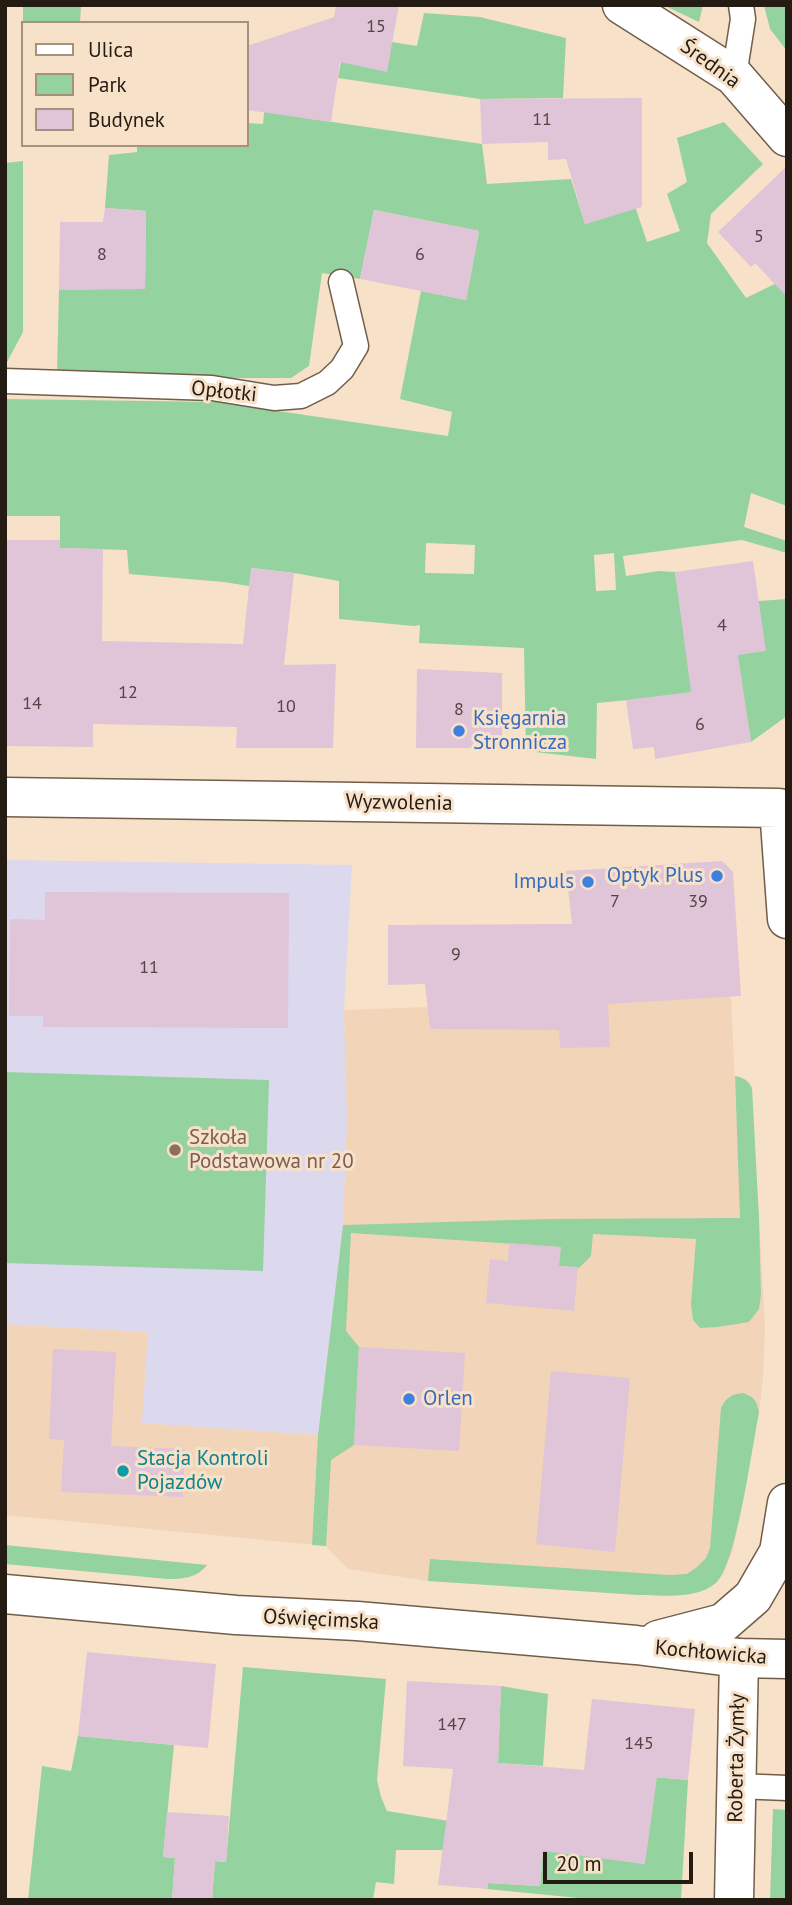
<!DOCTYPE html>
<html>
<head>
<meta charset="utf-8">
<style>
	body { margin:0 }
	#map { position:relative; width:792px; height:1905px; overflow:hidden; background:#f8e1c9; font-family:"PT Sans",sans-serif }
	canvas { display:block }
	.frame { position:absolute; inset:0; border:7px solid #241b13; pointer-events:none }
	.legend { position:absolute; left:21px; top:21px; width:228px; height:126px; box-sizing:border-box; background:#f8e1c9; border:2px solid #a39280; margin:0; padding:9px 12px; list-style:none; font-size:21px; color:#241b13 }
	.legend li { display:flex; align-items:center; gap:14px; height:35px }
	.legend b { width:35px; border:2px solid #a39280 }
	.scale { position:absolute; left:543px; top:1852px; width:150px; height:32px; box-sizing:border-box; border:4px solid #241b13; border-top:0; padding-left:9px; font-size:21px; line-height:24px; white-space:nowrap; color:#241b13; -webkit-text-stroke:5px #f8e1c9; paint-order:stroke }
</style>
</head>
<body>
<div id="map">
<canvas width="792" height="1905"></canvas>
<div class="frame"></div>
<ul class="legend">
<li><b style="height:9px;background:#fff"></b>Ulica</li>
<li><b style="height:19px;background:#94d2a0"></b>Park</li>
<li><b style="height:19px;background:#e0c4d7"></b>Budynek</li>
</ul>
<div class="scale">20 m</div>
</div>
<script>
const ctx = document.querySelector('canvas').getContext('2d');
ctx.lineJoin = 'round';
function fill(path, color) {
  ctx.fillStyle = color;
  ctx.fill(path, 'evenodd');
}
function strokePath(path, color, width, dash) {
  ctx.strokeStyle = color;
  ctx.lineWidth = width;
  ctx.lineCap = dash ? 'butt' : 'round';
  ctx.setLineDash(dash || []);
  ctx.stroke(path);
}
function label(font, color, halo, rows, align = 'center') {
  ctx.font = font + ' "PT Sans",sans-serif';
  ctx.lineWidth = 6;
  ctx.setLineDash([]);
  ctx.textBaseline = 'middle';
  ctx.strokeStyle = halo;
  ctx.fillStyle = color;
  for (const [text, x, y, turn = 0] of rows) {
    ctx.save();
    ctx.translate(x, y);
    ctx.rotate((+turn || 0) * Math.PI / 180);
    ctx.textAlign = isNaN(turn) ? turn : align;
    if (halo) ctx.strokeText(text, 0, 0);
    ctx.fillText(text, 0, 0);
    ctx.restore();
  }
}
const built = new Path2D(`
	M731,996L741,1218H759L765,1327L763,1379L759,1413L733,1550L724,1573L715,1583L704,1590L688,1594L667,1596L428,1581L348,1569L326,1546L5,1515V1324L149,1332L143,1423L318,1435L314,1517L343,1225L346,1135L344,1010Z`);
const education = new Path2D(`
	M5,860L352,865L344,1010L347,1116L343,1225L318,1435L142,1423L148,1332L5,1324Z`);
const green = new Path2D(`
	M23,5H81L80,23H23Z
	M663,5H703L699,22Z
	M764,5H787V51L770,29Z
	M424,13L480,17L566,38L563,98L480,99L338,78L341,62L392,42L417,46Z
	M267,80L305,118L482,144L487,184L571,179L585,224L605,218L597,193L635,206L647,242L680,231L667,194L687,182L677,138L724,122L763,164L711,214L707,243L746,298L787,278V506L751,493L744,527L787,541V553L742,540L623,556L626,576L659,571L675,572L688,662L759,601L787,599V716L751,742L741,681L717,698L628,700L597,703L596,759L526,751L524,648L419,643L420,625L414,626L339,619V581L294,573L252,568L249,586L224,582L129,574L127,550L60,548V516H5V399L217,402L448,436L452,412L400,399L421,291L466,300L479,231L374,210L360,279L322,273L309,366L291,378H225L57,372L59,290L145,288L146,211L105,208L109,155L137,152V145H247V123L263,124ZM426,543L475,545L474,574L425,573ZM614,553L616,590L596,591L594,555Z
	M23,161V332L5,366V163Z
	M5,1072L269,1080L263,1271L5,1263Z
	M735,1076C744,1078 748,1080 752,1088L759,1218L761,1295L759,1309L749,1322L718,1327L700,1328L693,1320L691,1304L696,1239L593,1234L591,1256L579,1268L559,1266L560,1247L351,1233L346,1331L359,1347L354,1445L331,1460L326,1546L312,1545L318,1435L343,1225L546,1219L740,1218Z
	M743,1393C754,1397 757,1400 759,1413C752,1446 737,1564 716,1583C696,1600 662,1595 638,1595L428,1581L430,1559L670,1575L687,1574L697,1567L706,1558L710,1548L721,1408C726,1398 731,1394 743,1393Z
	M5,1545L207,1565C197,1578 183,1579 168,1579L5,1564Z
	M243,1667L386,1679L377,1780L381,1797L387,1811L467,1824L443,1850H396L394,1884L376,1882L373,1900H212L215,1861L226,1862Z
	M501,1686L548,1694L543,1766L498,1763Z
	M78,1736L174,1745L163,1857L175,1858L172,1900H28L42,1766L71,1771Z
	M654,1777L688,1780L681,1900H599L487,1889L488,1883L540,1886L543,1849L644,1864Z
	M773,1809L787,1810V1900H770Z`);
const building = new Path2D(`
	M336,5H399L387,72L340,62L331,122L247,110V46L334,17Z
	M642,98V207L585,224L566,159L548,160V142L482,144L480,99Z
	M787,166V297L755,263L751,267L718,232Z
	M105,208L146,211L145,289L59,290L60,222H103Z
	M374,210L479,231L466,300L360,279Z
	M5,540H60V548L103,549L102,641L243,644L251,568L294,573L284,665L336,664L333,748H236L237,727L93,724V747L5,746Z
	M753,561L766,651L738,655L751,742L655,759L654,747L633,749L626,700L691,692L675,572Z
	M417,669L502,673V748H416Z
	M722,861L733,872L741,996L608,1004L610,1047L560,1048L559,1030L430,1029L425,984L388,985V925L572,924L566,871Z
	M45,892L289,893L288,1028L43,1027V1016H9L10,919L45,920Z
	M509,1243L561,1247L559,1266L578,1267L574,1311L486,1303L490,1259L508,1261Z
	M359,1347L465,1353L459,1451L354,1445Z
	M53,1349L116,1352L111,1446L185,1449L183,1497L61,1492L64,1440L49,1439Z
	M551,1371L630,1378L615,1552L536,1544Z
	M87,1652L216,1664L208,1748L78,1736Z
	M407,1681L501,1686L498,1763L584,1770L592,1699L695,1709L688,1780L657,1777L645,1864L543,1851L540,1886L488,1883L487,1889L438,1885L453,1769L403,1766Z
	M167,1812L229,1816L226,1862L215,1861L212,1900H172L175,1858L163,1857Z`);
const service = new Path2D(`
	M734,76L743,19L741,5
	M5,381L212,388L274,398L301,396L327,383L342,369L356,346L341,282
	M736,1786L787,1788`);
const minor = new Path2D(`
	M622,5L734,76L787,137
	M734,1900L739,1658`);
const tertiary = new Path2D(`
	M5,797L779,808
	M779,808L787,919
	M5,1594L236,1615L357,1621L636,1645L739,1658L787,1659
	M658,1640L723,1623L753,1597L779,1552L787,1503`);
const markers = [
	[459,731,7,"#3f7fe0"],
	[717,876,7,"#3f7fe0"],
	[588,882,7,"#3f7fe0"],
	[175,1150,7,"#8d6e63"],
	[409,1399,7,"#3f7fe0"],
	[123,1471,7,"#0f9aa8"]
];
const numberNames = [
	["15",376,27],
	["11",542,120],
	["5",759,237],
	["8",102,255],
	["6",420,255],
	["4",722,626],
	["12",128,693],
	["14",32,704],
	["10",286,707],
	["8",459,710],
	["6",700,725],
	["7",615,902],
	["39",698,902],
	["9",456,955],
	["11",149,968],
	["147",452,1725],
	["145",639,1744]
];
const streetNames = [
	["Średnia",710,64,36],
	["Opłotki",224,392,6],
	["Wyzwolenia",399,803,1],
	["Oświęcimska",321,1620,3],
	["Kochłowicka",711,1653,5],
	["Roberta Żymły",737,1758,-89]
];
const shopNames = [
	["Księgarnia",473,719],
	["Stronnicza",473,743],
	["Optyk Plus",703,876,"right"],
	["Impuls",574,882,"right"],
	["Orlen",423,1399]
];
const educationNames = [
	["Szkoła",189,1138],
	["Podstawowa nr 20",189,1162]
];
const cultureNames = [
	["Stacja Kontroli",137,1459],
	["Pojazdów",137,1483]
];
fill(built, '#f2d5b9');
fill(education, '#dcd8ee');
fill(green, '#94d2a0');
fill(building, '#e0c4d7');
strokePath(service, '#725d49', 27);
strokePath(minor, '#725d49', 41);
strokePath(tertiary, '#725d49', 41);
strokePath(service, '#fff', 24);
strokePath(minor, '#fff', 38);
strokePath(tertiary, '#fff', 38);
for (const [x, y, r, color] of markers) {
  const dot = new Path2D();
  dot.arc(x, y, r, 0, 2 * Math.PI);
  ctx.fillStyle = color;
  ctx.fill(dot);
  strokePath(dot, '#f8e1c9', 2.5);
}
label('18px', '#534544', null, numberNames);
label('21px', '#241b13', '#f8e1c9', streetNames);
label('21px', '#366cbe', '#f8e1c9', shopNames, 'left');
label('21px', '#785e54', '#f8e1c9', educationNames, 'left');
label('21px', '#0d838f', '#f8e1c9', cultureNames, 'left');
</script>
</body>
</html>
